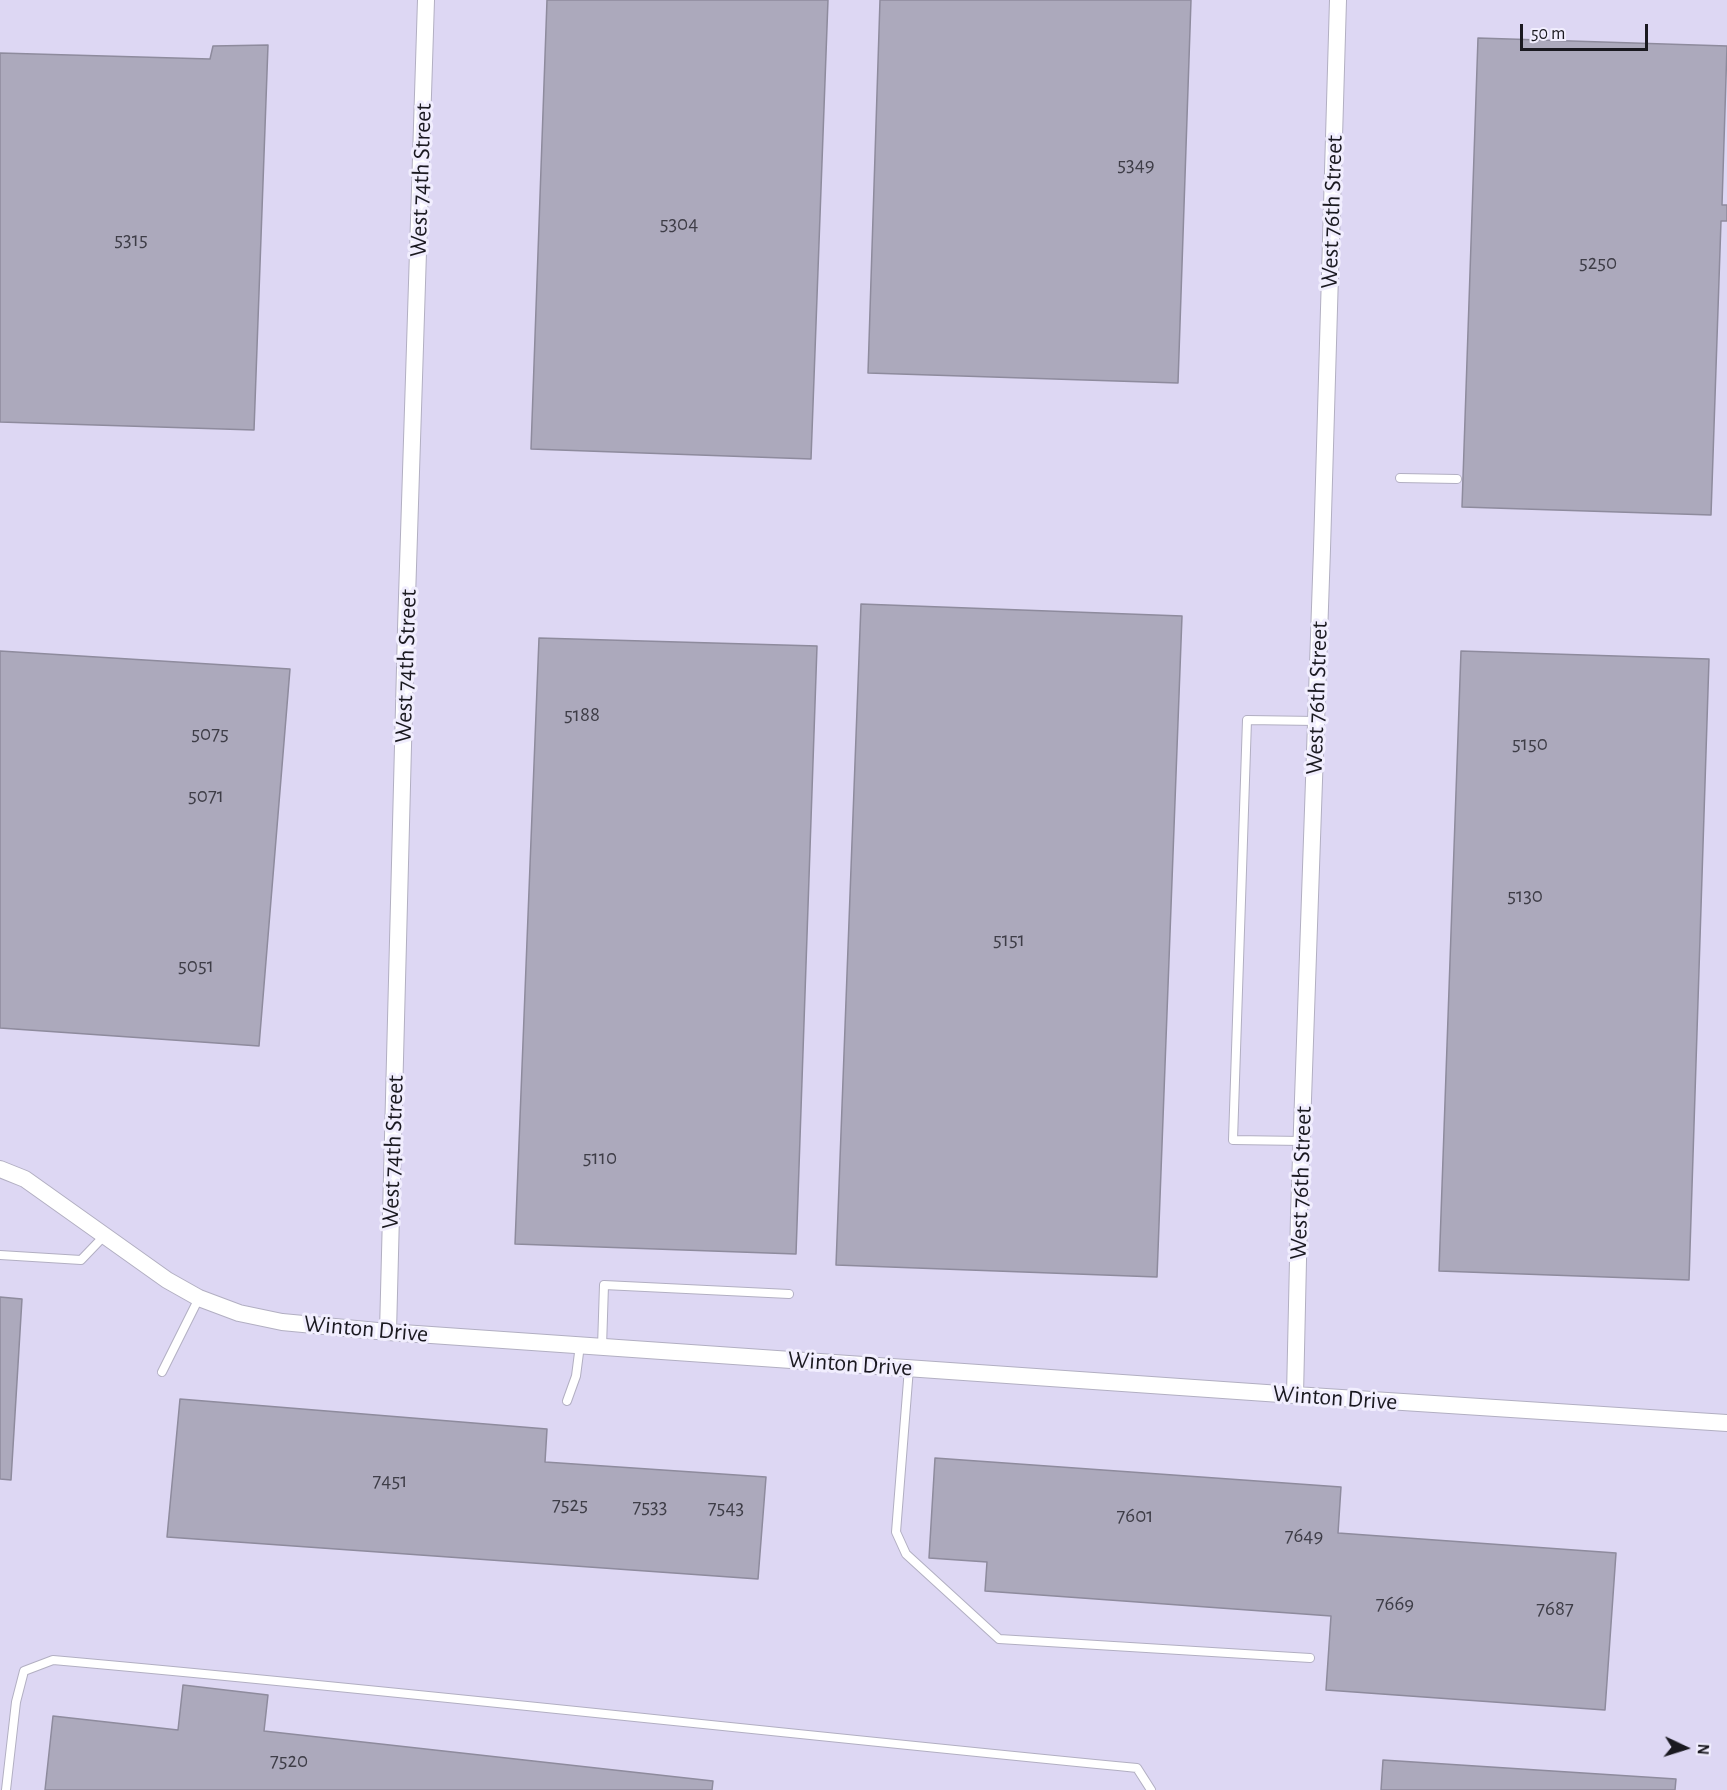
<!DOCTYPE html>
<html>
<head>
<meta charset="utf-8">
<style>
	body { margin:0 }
	#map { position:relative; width:1727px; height:1790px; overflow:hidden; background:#e4e0f4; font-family:"Alegreya Sans",sans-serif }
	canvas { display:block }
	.north { position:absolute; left:1655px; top:1718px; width:60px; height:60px; -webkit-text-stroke:4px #f1eefe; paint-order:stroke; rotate:94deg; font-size:16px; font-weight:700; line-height:24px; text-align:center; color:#1a1920 }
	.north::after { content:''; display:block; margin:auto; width:21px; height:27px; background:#1a1920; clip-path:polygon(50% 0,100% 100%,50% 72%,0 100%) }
	.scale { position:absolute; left:1520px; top:24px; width:128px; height:27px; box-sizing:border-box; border:3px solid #1a1920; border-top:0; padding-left:8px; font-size:18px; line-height:21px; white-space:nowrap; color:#1a1920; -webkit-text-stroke:4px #f1eefe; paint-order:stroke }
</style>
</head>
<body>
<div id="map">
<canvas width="1727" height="1790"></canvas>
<div class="north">N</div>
<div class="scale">50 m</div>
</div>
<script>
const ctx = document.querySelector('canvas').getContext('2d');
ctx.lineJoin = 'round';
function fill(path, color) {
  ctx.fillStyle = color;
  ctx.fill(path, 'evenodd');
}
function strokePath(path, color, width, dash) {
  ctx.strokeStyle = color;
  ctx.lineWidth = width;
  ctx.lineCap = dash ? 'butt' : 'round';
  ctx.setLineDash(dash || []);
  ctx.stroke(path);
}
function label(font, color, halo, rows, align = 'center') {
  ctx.font = font + ' "Alegreya Sans",sans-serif';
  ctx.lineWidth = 6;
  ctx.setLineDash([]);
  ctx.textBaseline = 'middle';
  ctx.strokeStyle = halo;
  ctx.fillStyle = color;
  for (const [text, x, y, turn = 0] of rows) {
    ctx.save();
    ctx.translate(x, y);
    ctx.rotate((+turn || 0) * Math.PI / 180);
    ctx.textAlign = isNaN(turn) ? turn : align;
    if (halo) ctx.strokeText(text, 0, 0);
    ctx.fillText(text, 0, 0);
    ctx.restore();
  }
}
const built = new Path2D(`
	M0,0H1727V1790H0Z`);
const building = new Path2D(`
	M547,0H828L811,459L531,449Z
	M880,0H1191L1178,383L868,373Z
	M1478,38L1727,46L1722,205H1727V221H1721L1711,515L1462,507Z
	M268,45L254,430L0,422V53L210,59L213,46Z
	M861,604L1182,616L1157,1277L836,1265Z
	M539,638L817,646L796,1254L515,1244Z
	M0,651L290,669L259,1046L0,1028Z
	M1461,651L1709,659L1689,1280L1439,1271Z
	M0,1297L22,1299L11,1480L0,1479Z
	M180,1399L547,1429L545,1462L766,1477L758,1579L167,1537Z
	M935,1458L1341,1487L1338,1533L1616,1553L1605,1710L1326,1690L1331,1616L985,1591L987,1562L929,1558Z
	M183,1685L268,1695L264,1731L713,1781L712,1790H45L53,1716L178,1730Z
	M1383,1760L1676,1779L1675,1790H1381Z`);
const lane = new Path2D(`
	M1400,478L1457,479
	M1302,1141L1233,1140L1247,720L1316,721
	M0,1255L81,1260L105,1235
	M602,1347L604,1285L789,1294
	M909,1368L896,1532L906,1554L999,1639L1310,1658
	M162,1372L199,1298
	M567,1401L576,1376L580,1345
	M6,1790L16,1702L24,1671L53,1660C414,1692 775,1733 1137,1768L1151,1790`);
const street = new Path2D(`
	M0,1169L25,1179L167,1280L199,1298L239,1313L282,1322L388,1332L1295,1395L1727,1423
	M388,1332L406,629L426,0
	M1295,1395L1299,1215L1322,549L1338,0`);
const numberNames = [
	["5349",1136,165],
	["5304",679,224],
	["5315",131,240],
	["5250",1598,263],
	["5188",582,715],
	["5075",210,734],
	["5150",1530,744],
	["5071",206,796],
	["5130",1525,896],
	["5151",1009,940],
	["5051",196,966],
	["5110",600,1158],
	["7451",390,1481],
	["7525",570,1505],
	["7533",650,1507],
	["7543",726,1508],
	["7601",1135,1516],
	["7649",1304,1536],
	["7669",1395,1604],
	["7687",1555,1609],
	["7520",289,1761]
];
const streetNames = [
	["West 74th Street",421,180,-88],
	["West 76th Street",1332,212,-88],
	["West 74th Street",406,666,-88],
	["West 76th Street",1317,698,-88],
	["West 74th Street",393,1152,-88],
	["West 76th Street",1301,1183,-88],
	["Winton Drive",366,1329,5],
	["Winton Drive",850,1364,4],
	["Winton Drive",1335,1398,4]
];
fill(built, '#ddd7f3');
fill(building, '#aca9bc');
strokePath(building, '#8e8b9d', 1.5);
strokePath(lane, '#b2afc2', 10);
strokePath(street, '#b2afc2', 18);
strokePath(lane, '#fff', 8);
strokePath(street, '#fff', 16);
label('21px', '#3e3d47', null, numberNames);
label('24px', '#1a1920', '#f1eefe', streetNames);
</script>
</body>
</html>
